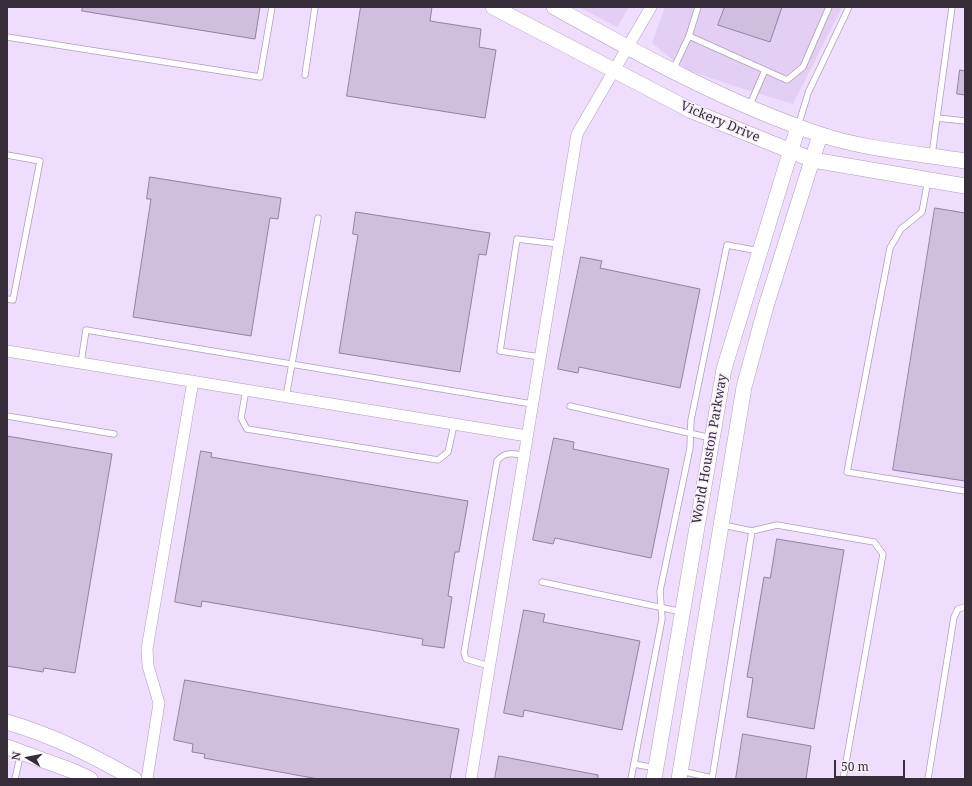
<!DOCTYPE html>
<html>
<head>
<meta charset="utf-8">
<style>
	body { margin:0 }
	#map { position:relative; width:972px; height:786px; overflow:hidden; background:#eeddfc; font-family:"Noto Serif",serif }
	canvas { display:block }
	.frame { position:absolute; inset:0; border:8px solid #352e3a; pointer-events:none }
	.north { position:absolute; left:8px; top:738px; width:40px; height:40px; -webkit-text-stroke:3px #f6effb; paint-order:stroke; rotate:280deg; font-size:11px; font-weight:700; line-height:16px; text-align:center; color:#352e3a }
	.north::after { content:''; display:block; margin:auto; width:14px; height:18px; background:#352e3a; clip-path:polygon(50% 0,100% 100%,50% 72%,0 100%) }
	.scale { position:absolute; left:834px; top:760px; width:71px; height:18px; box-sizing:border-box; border:2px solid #352e3a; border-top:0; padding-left:5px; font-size:12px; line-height:14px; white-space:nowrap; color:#352e3a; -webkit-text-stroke:3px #f6effb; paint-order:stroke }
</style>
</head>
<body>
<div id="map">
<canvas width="972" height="786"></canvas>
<div class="frame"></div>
<div class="north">N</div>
<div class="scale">50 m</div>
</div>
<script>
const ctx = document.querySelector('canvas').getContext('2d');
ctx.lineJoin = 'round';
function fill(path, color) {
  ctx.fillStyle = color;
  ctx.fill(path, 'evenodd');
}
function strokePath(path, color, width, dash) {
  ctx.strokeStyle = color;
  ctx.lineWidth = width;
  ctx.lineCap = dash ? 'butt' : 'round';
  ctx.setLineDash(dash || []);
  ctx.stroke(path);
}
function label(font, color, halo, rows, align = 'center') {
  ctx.font = font + ' "Noto Serif",serif';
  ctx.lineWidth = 3;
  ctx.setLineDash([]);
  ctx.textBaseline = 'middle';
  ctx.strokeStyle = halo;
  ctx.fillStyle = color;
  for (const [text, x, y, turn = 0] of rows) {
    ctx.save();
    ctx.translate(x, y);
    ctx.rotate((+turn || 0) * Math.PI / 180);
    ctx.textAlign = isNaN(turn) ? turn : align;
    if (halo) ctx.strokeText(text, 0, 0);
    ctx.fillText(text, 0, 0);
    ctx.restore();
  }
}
const built = new Path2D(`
	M579,7H629L617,27Z
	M665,7H842L793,104L734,86L683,68L652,43Z`);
const building = new Path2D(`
	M83,7H260L255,39L82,11Z
	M361,7H432L430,21L481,29L479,47L496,50L485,118L347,96Z
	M725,7H782L770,42L718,25Z
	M960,70L965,71V95L957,94Z
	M150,177L281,198L278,219L270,218L251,336L133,317L151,199H147Z
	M935,208L965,213V481L893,470Z
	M356,212L490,233L486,255L479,254L460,372L339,353L358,235L353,234Z
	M581,257L602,261L600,268L700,289L680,388L579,367L578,373L558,369Z
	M7,436L112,454L75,673L44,668L43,672L7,666Z
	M554,438L574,442L573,449L669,469L651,558L555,538L553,544L533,540Z
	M201,451L212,453L211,457L468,501L459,552H455L448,596L452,597L444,648L422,645L423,639L202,601L201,607L175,602Z
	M777,539L844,550L814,729L747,717L753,678L747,677L764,577L770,578Z
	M524,610L545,614L543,622L640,641L622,730L524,710L523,717L504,713Z
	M185,680L459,729L450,779H318L204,758L205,754L192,752L193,744L174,740Z
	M743,734L811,746L806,779H736Z
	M499,756L598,775V779H495Z`);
const lane = new Path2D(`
	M689,36L787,80L803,67L829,7
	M7,37L260,77L272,7
	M673,70L689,36L698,7
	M305,75L315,7
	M808,93L849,7
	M749,107L765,70
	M937,118L965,121
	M798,126L807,97
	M7,155L40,161L13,300L7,299
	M932,155L952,7
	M928,180L922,212L901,229L890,248L847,472L965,491
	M540,357L500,351L517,239L559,244
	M81,363L86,330L532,404
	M246,390L241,418L247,429L438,460L448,452L454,425
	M286,397L318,218
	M570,406L711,438
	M7,416L114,434
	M723,525L752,531L777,525L874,542L883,554L843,779
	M542,582L682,612
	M489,666L466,659L464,653L497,461C505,451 513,454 524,455
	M634,764L656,768
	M681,771L712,778
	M15,779L21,752
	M631,779L662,619L660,591L690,448L691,420L727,245L759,251
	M712,779L752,531
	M928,779L954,617L958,609L965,607`);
const street = new Path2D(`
	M7,351L527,436
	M147,779L159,703L148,666L147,649L193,381
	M471,779L577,134L651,7`);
const secondary = new Path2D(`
	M493,7L692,111L813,160L965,186
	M554,7C639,54 726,103 819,134C866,150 917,153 965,161
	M7,722C54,736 92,755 134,779
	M7,747L73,771L90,779
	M654,779L724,369L798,127
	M679,779L744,387L766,306L820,135`);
const streetNames = [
	["Vickery Drive",720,122,23],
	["World Houston Parkway",710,449,-80]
];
fill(built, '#e3cef4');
fill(building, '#cfbedd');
strokePath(building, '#92829e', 1);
strokePath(lane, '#af9ebc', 7);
strokePath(street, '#af9ebc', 12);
strokePath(secondary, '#af9ebc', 16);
strokePath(lane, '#fff', 5.5);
strokePath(street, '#fff', 11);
strokePath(secondary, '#fff', 15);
label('13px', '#352e3a', '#f6effb', streetNames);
</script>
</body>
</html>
